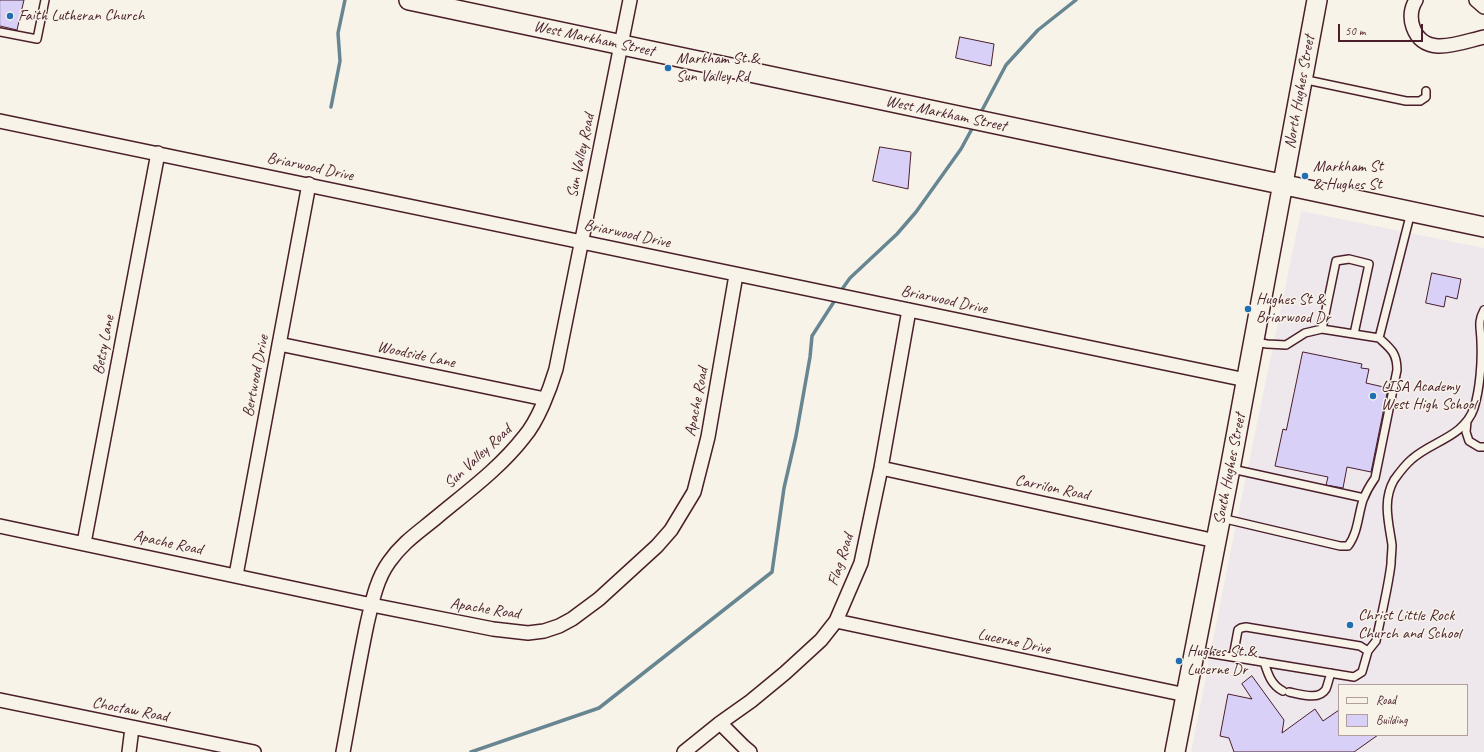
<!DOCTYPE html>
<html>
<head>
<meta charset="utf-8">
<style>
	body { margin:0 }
	#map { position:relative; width:1484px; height:752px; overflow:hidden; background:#f7f3e8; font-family:Caveat,sans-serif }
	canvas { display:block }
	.legend { position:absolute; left:1338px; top:684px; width:130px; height:52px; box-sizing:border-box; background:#f7f3e8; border:1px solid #b29e9c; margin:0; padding:5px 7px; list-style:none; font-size:12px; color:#4a1f2b }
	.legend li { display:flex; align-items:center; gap:8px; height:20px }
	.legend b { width:20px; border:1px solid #b29e9c }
	.scale { position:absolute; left:1338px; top:24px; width:85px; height:18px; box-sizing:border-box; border:2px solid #4a1f2b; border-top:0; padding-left:5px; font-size:12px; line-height:14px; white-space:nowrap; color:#4a1f2b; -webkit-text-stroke:3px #f7f3e8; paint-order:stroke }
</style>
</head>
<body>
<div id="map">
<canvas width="1484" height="752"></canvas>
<ul class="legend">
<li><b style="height:5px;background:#f7f3e8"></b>Road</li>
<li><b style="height:11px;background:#d9d0f8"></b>Building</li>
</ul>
<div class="scale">50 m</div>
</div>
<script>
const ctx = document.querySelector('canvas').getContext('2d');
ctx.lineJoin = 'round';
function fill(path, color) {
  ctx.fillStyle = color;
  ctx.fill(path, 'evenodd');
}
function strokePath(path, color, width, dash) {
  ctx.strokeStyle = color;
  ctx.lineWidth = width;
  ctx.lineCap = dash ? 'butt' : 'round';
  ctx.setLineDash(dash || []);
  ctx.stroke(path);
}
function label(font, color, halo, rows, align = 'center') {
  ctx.font = font + ' Caveat,sans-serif';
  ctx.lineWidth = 3;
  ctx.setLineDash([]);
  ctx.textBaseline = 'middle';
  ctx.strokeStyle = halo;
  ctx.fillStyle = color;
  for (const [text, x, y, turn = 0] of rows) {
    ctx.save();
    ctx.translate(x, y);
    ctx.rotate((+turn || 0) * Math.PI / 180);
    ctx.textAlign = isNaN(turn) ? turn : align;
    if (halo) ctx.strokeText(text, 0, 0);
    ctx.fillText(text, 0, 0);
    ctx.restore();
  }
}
const built = new Path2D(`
	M1301,211L1484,248V752H1191L1232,544ZM1339,685H1467V735H1339Z`);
const stream = new Path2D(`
	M331,107L340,61L338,33L345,0
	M980,114L1006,65L1038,30L1076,0
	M840,292L850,278L897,234L916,212L961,149L974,125
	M471,752L599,708L772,572L784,488L796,436L810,357L812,336L837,297`);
const building = new Path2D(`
	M0,0H24L17,30L0,26Z
	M960,37L994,44L991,66L956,58Z
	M880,147L911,152L908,189L873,181Z
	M1432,273L1461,279L1457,299L1446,296L1444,307L1426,303Z
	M1303,352L1362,364L1361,368L1369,369L1366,383L1388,388L1371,472L1347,467L1343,488L1326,485L1328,477L1275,466L1283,429L1286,430Z
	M1252,676L1284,720L1282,733L1315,709L1323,721L1339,710V735H1378L1354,752H1234L1229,738L1220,736L1228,694L1252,699L1242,684Z`);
const lane = new Path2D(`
	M0,32L37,39L45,0
	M1302,79L1406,101H1420L1426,97V91
	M1322,329L1336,261L1349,259L1369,264L1354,334
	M1255,342L1267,344L1286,345L1305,333L1322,329L1379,338L1411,212
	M1467,421L1466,432L1469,441L1479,447H1484
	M1232,469L1364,498
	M1221,518L1340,546H1348C1358,533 1358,515 1363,500C1366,492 1370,485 1375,478L1397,370C1397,353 1391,349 1379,338
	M1195,651L1354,677L1362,672L1368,651L1360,646L1246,627L1241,628L1238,630L1233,657
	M1368,651L1376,641C1381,616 1388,589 1391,564C1391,558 1392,551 1392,545C1389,523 1382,501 1394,480C1399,473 1406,464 1412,459C1432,441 1464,437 1474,408C1480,389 1482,361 1481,342C1481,328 1477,323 1484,310
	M1264,662C1268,674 1271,685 1283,691
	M1289,692C1300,694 1319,701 1326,689C1328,684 1329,678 1331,673`);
const street = new Path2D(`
	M1416,0C1411,8 1410,18 1413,27C1424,59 1461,42 1484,37
	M1476,0L1484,7
	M0,121L1246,380
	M279,344L545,399
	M881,468L1216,541
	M0,526L372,605L493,629L528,633L544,631L559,626L572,619L599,599L657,546L671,530L694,492L708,437L736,275
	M84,543L158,153
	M236,575L309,184
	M836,621L1186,695
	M0,700L254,752
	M720,723L744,747L750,752
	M129,752L132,728
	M343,752C351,709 358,667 367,624C372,603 376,580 389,562C403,542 419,532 437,517C467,492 500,468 524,437C538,421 550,389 556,369L630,0
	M684,752L720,723L751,701L785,673L821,640L836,621L861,563L881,468L909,310`);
const secondary = new Path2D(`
	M409,0L1484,227
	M1175,752L1230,469L1317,0`);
const markers = [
	[10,16,4,"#1f6fb2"],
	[668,68,4,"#1f6fb2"],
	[1305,176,4,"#1f6fb2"],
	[1248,309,4,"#1f6fb2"],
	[1373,396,4,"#1f6fb2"],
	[1350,625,4,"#1f6fb2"],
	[1179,661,4,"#1f6fb2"]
];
const poiNames = [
	["Faith Lutheran Church",18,16],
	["Markham St &",676,59],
	["Sun Valley Rd",676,77],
	["Markham St",1313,167],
	["& Hughes St",1313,185],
	["Hughes St &",1256,300],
	["Briarwood Dr",1256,318],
	["LISA Academy",1381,387],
	["West High School",1381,405],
	["Christ Little Rock",1358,616],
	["Church and School",1358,634],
	["Hughes St &",1187,652],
	["Lucerne Dr",1187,670]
];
const streetNames = [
	["West Markham Street",594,39,12],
	["North Hughes Street",1300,92,-80],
	["West Markham Street",946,114,12],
	["Sun Valley Road",581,156,-78],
	["Briarwood Drive",310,167,12],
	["Briarwood Drive",627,234,12],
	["Briarwood Drive",944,300,12],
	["Betsy Lane",104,345,-79],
	["Woodside Lane",416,355,12],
	["Bertwood Drive",256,376,-79],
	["Apache Road",697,402,-79],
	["Sun Valley Road",478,457,-43],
	["South Hughes Street",1230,469,-79],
	["Carrilon Road",1052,488,12],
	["Apache Road",168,543,12],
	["Flag Road",841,560,-72],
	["Apache Road",485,609,9],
	["Lucerne Drive",1014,642,12],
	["Choctaw Road",130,710,11]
];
fill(built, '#eee8ed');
strokePath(stream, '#678692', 3.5);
fill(building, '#d9d0f8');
strokePath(building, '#4a1f2b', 1);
strokePath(lane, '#4a1f2b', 10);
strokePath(street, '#4a1f2b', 16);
strokePath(secondary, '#4a1f2b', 22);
strokePath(lane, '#f7f3e8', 7);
strokePath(street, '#f7f3e8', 13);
strokePath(secondary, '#f7f3e8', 19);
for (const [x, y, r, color] of markers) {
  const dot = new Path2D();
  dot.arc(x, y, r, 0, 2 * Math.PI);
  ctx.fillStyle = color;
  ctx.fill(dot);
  strokePath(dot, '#f7f3e8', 1.5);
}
label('16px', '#4a1f2b', '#f7f3e8', poiNames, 'left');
label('16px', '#4a1f2b', '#f7f3e8', streetNames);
</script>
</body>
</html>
